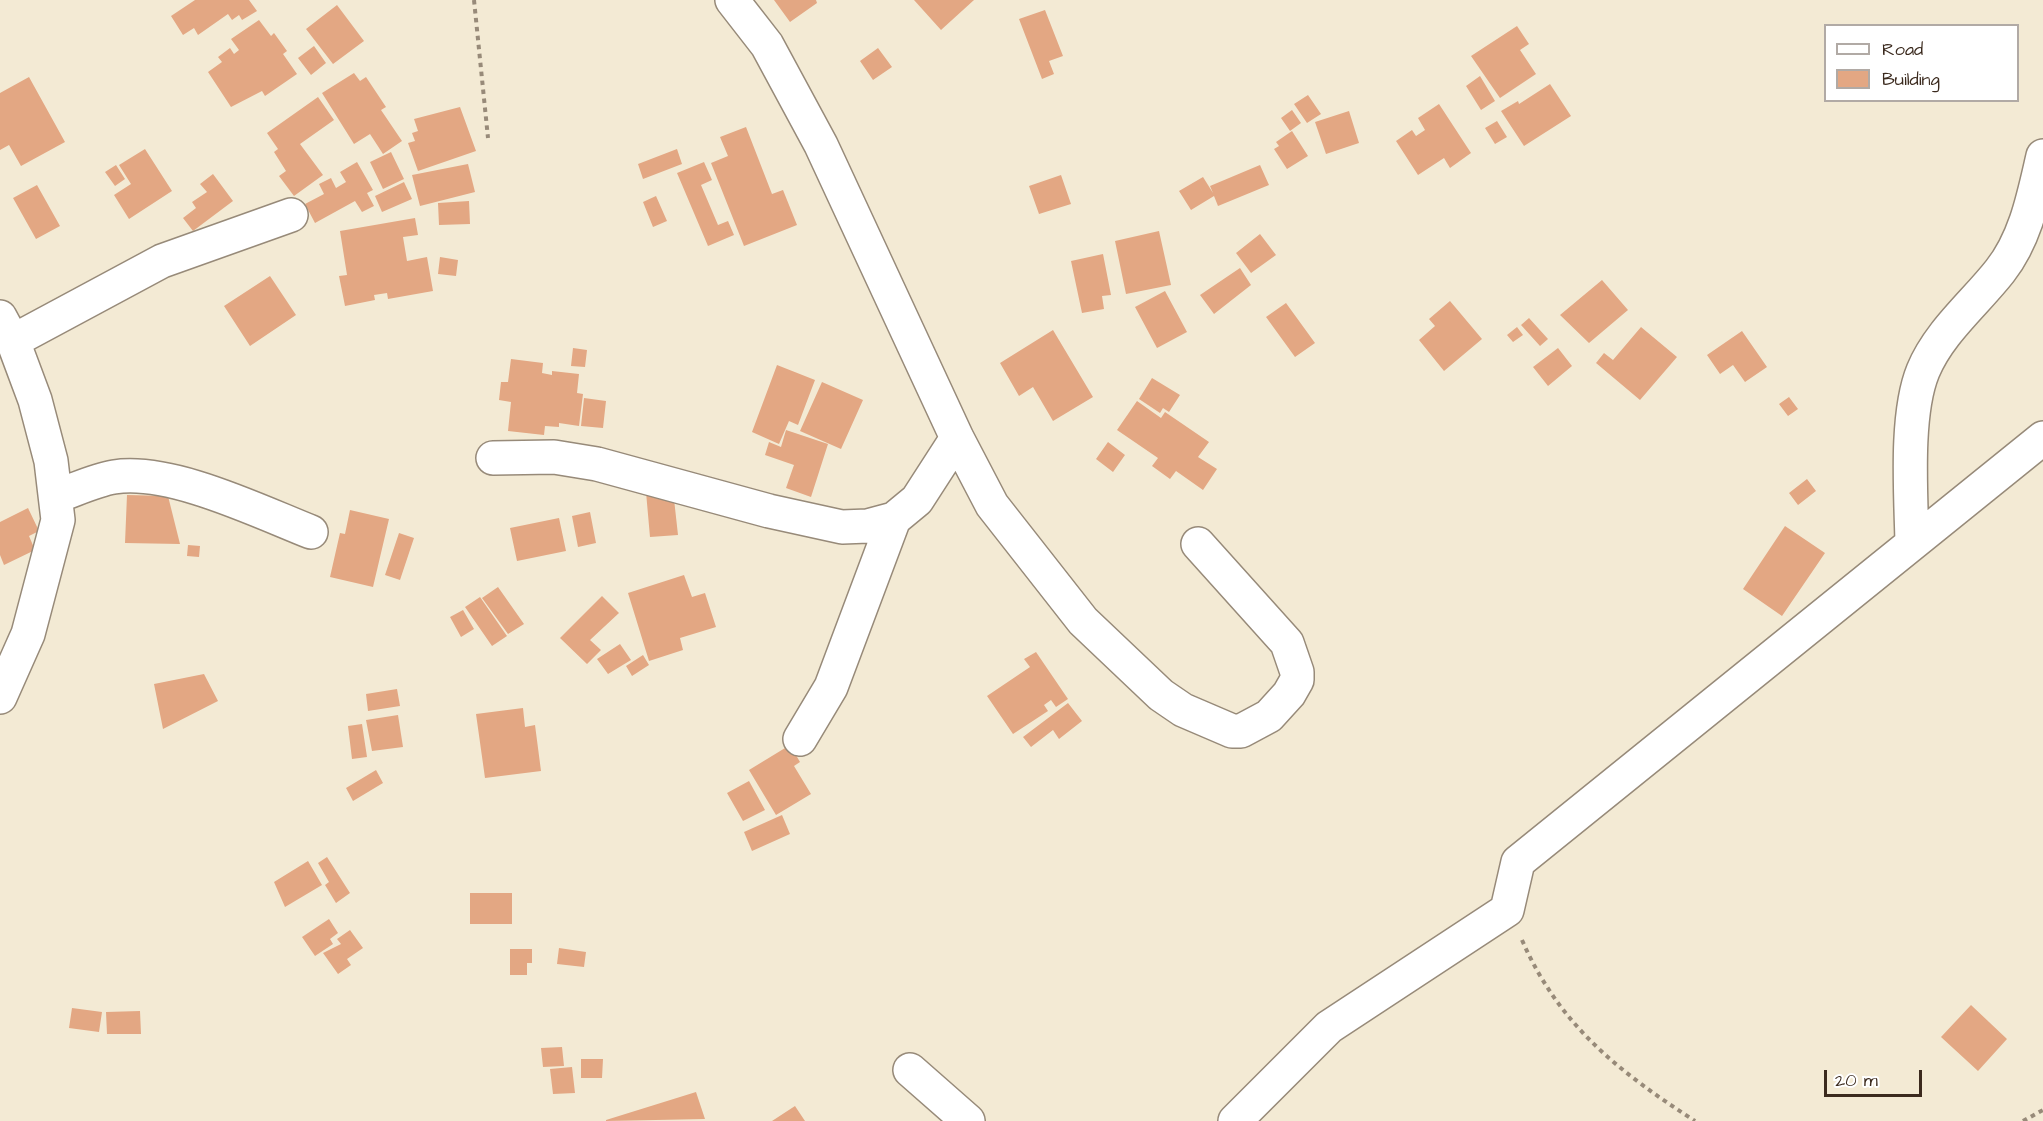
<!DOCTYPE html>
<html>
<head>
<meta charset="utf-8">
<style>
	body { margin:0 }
	#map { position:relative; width:2043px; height:1121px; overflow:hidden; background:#f3ead4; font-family:"Architects Daughter",sans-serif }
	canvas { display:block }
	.legend { position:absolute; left:1824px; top:24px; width:195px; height:78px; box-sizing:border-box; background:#fff; border:2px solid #b1aaa5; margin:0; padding:8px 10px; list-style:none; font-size:18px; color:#3b2a1e }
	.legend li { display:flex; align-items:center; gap:12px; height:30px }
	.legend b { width:30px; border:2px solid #b1aaa5 }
	.scale { position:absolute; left:1824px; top:1070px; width:98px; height:27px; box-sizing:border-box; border:3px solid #3b2a1e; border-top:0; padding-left:8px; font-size:18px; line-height:21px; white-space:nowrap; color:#3b2a1e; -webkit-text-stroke:4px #fff; paint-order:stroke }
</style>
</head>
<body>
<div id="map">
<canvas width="2043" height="1121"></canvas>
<ul class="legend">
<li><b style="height:8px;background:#fff"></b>Road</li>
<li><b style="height:16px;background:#e3a783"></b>Building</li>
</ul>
<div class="scale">20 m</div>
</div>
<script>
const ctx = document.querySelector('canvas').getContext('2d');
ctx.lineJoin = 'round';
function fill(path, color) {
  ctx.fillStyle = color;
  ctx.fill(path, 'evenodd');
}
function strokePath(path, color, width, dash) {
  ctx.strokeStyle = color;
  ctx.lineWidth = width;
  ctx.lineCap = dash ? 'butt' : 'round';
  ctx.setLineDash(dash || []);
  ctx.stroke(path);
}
const building = new Path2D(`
	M195,0H249L257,11L242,20L239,15L232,20L228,14L198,35L194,28L183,35L171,16Z
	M774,0H816L817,3L790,22Z
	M914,0H974L941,30Z
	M337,5L364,41L333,64L306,29Z
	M1045,10L1063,56L1049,61L1054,74L1042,79L1019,19Z
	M259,20L271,36L274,33L287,51L283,54L297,74L265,96L262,91L231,107L208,72L222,62L218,57L230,48L234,54L239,50L231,39Z
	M1517,26L1529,44L1520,50L1536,74L1500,98L1471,56Z
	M314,46L326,63L311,75L298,58Z
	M878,48L892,67L873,80L860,61Z
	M354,73L360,81L366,77L386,107L381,110L402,141L383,154L370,134L354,144L322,93Z
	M1480,76L1495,101L1481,110L1466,86Z
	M29,77L65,142L21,166L9,145L0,150V93Z
	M1550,84L1571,116L1524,146L1501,111L1518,101L1519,104Z
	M1308,95L1321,114L1307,123L1294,104Z
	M318,97L334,120L300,144L323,175L294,196L279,176L286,171L274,152L278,149L267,133Z
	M1439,104L1471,153L1450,168L1444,158L1418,175L1396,141L1412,130L1416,136L1425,130L1418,118Z
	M460,107L476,151L418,171L408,143L415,141L412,133L418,131L414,119Z
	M1292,110L1301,123L1290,131L1281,118Z
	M1349,111L1359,143L1326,154L1315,122Z
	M1497,121L1507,137L1495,144L1485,128Z
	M746,127L772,194L783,190L797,225L744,246L711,163L728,156L720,137Z
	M1292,131L1308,156L1287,169L1274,149L1279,146L1276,142Z
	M145,149L172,191L129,219L114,195L131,184L119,165Z
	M677,149L682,164L643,179L638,164Z
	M391,152L404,179L383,189L370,162Z
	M357,162L373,190L367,193L374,206L362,212L355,201L315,223L305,204L324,194L319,184L331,178L336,188L346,182L340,172Z
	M704,162L712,180L701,185L718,225L728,221L734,235L708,246L677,173Z
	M468,164L475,192L420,206L412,175Z
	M116,165L125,179L115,186L105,172Z
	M1260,165L1269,185L1218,206L1214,196L1191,210L1179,191L1203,177L1213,193L1210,186Z
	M213,174L233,201L193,231L183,218L196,208L192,202L207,192L200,184Z
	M1061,175L1071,204L1039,214L1029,186Z
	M404,182L412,199L382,212L375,196Z
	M37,185L60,226L36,239L13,198Z
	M656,196L667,221L653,227L643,202Z
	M469,201L470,224L439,225L438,203Z
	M415,218L418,235L403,237L407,261L427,257L433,291L388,299L387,293L374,295L375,300L345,306L339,276L347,275L340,231Z
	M1159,231L1171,285L1126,294L1115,241Z
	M1260,234L1276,255L1251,273L1236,253Z
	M1103,254L1111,295L1102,296L1104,309L1082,313L1071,261Z
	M440,257L458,260L456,276L438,274Z
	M1240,268L1251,285L1214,314L1200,295Z
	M270,276L296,315L250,346L224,306Z
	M1602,280L1628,310L1589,343L1560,315Z
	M1165,291L1187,332L1157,348L1135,307Z
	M1450,301L1482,339L1444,371L1419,340L1435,326L1429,319Z
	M1286,303L1315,343L1295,357L1266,317Z
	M1529,318L1548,339L1540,346L1521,325Z
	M1517,327L1523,335L1513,342L1507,335Z
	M1641,327L1677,357L1640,400L1596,363L1604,353L1613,360Z
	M1053,330L1093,397L1053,421L1033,387L1019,396L1000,363Z
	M1742,331L1767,367L1745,382L1733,365L1720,374L1707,355Z
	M573,348L587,350L585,367L571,366Z
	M1558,348L1572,366L1548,386L1533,367Z
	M511,359L543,363L542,373L552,375V371L579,374L577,393L583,394L579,426L559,423V427L545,426L544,435L508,431L511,402L499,400L501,382H508Z
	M777,365L815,380L798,425L789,421L779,444L752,432Z
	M1152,378L1180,395L1169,412L1163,408L1160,413L1139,399Z
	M822,382L863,400L841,449L800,431Z
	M1789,397L1798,409L1788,416L1779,404Z
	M584,398L606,401L603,428L581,426Z
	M1137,401L1161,418L1165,412L1209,442L1198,457L1217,469L1203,490L1176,471L1170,479L1152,466L1158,458L1117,430Z
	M786,430L828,444L811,497L786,488L794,465L765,455L769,442L781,447Z
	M1108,442L1125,455L1113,472L1096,459Z
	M1807,479L1816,491L1798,505L1789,493Z
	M673,490L678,535L650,537L646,492Z
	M127,495L168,496L180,544L125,543Z
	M28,508L39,531L29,536L35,550L4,565L0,555V522Z
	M350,510L389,519L373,587L330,577L340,533L345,534Z
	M590,512L596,543L578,547L572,516Z
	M559,518L566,551L517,561L510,528Z
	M1785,526L1825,553L1782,616L1743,589Z
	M399,533L414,538L400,580L385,575Z
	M188,545L200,546L199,557L187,556Z
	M684,575L692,597L705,593L716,627L680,638L683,650L649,661L628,593Z
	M498,587L524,624L508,634L482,598Z
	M602,596L619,613L590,640L601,650L587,664L560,638Z
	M480,597L507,636L492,646L465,607Z
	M463,610L474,629L461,637L450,617Z
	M620,644L631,660L608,674L597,659Z
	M1036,652L1068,699L1056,707L1051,700L1044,705L1048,711L1013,734L987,696L1030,667L1024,659Z
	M643,655L649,665L632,676L626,666Z
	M204,674L218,701L163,729L154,684Z
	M397,689L400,706L368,711L366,694Z
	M1068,703L1082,721L1059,739L1053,730L1031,747L1023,737Z
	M523,708L525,727L535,725L541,771L485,778L476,714Z
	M398,715L403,747L372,751L366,720Z
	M362,724L367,757L352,759L348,726Z
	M790,745L800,762L794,766L811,794L776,815L749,770Z
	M376,770L383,783L353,801L346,788Z
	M749,781L765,810L743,821L727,793Z
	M782,815L790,834L752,851L744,832Z
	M327,857L350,893L336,903L325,885L329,882L318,863Z
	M308,861L322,885L285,907L274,882Z
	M470,893H512V924H470Z
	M329,919L338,933L330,939L333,944L315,956L302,937Z
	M350,930L363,948L347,959L351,965L338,974L323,953L341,944L337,939Z
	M559,948L586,952L584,967L557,964Z
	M510,949H532V963H527V975H510Z
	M1971,1005L2007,1039L1978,1071L1941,1037Z
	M72,1008L102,1012L99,1032L69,1028Z
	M140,1011L141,1034H107L106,1012Z
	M562,1047L564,1066L543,1067L541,1048Z
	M581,1059H603L602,1078H581Z
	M572,1067L575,1093L553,1094L550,1069Z
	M696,1092L705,1119L606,1121V1120Z
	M795,1106L805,1121H772Z`);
const path = new Path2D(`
	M474,0L488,138
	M1522,940C1559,1025 1619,1072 1695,1121
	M2023,1121L2043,1110`);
const minor = new Path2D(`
	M732,0L767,45L821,145L957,438L992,505L1083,621L1161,695L1183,710L1232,731H1241L1269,716L1289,694L1297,680V672L1287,643L1198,544
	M0,317L13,341L35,400L51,461L58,520L28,634L0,697
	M13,341L162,261L291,215
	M493,458L554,457L597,464L769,511L842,527L868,526L894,519L917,500L957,438
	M57,496C75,490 95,480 114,477C170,468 258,511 311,532
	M1912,543C1911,495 1905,415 1923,371C1939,332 1975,303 2000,271C2026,238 2034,195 2043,156
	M800,739L831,687L894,519
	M910,1070L968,1121
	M1235,1121L1329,1027L1507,910L1518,862L2043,438`);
fill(building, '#e3a783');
strokePath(minor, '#978a79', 36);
strokePath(path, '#978a79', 4, [4.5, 4.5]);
strokePath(minor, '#fff', 33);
</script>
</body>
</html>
